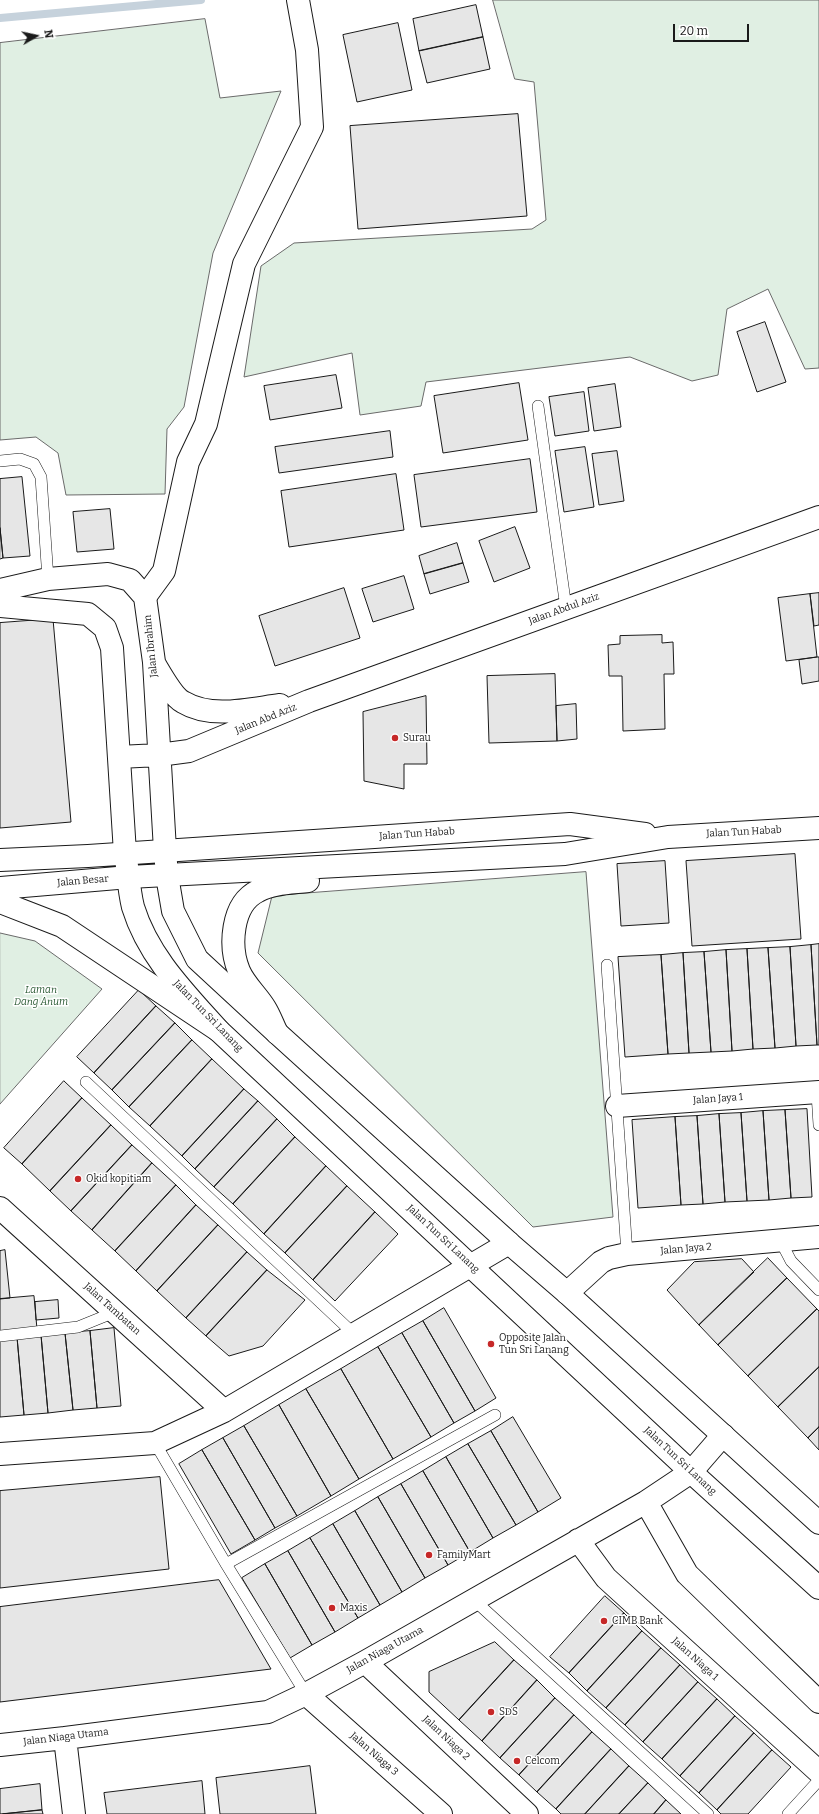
<!DOCTYPE html>
<html>
<head>
<meta charset="utf-8">
<style>
	body { margin:0 }
	#map { position:relative; width:819px; height:1814px; overflow:hidden; background:#fff; font-family:Bitter,serif }
	canvas { display:block }
	.north { position:absolute; left:16px; top:16px; width:40px; height:40px; -webkit-text-stroke:3px #fff; paint-order:stroke; rotate:81deg; font-size:11px; font-weight:700; line-height:16px; text-align:center; color:#1a1a1a }
	.north::after { content:''; display:block; margin:auto; width:14px; height:18px; background:#1a1a1a; clip-path:polygon(50% 0,100% 100%,50% 72%,0 100%) }
	.scale { position:absolute; left:673px; top:24px; width:76px; height:18px; box-sizing:border-box; border:2px solid #1a1a1a; border-top:0; padding-left:5px; font-size:12px; line-height:14px; white-space:nowrap; color:#1a1a1a; -webkit-text-stroke:3px #fff; paint-order:stroke }
</style>
</head>
<body>
<div id="map">
<canvas width="819" height="1814"></canvas>
<div class="north">N</div>
<div class="scale">20 m</div>
</div>
<script>
const ctx = document.querySelector('canvas').getContext('2d');
ctx.lineJoin = 'round';
function fill(path, color) {
  ctx.fillStyle = color;
  ctx.fill(path, 'evenodd');
}
function strokePath(path, color, width, dash) {
  ctx.strokeStyle = color;
  ctx.lineWidth = width;
  ctx.lineCap = dash ? 'butt' : 'round';
  ctx.setLineDash(dash || []);
  ctx.stroke(path);
}
function label(font, color, halo, rows, align = 'center') {
  ctx.font = font + ' Bitter,serif';
  ctx.lineWidth = 3;
  ctx.setLineDash([]);
  ctx.textBaseline = 'middle';
  ctx.strokeStyle = halo;
  ctx.fillStyle = color;
  for (const [text, x, y, turn = 0] of rows) {
    ctx.save();
    ctx.translate(x, y);
    ctx.rotate((+turn || 0) * Math.PI / 180);
    ctx.textAlign = isNaN(turn) ? turn : align;
    if (halo) ctx.strokeText(text, 0, 0);
    ctx.fillText(text, 0, 0);
    ctx.restore();
  }
}
const green = new Path2D(`
	M493,0H819V368L805,369L768,289L727,309L718,375L692,381L630,357L426,382L421,406L360,415L352,353L244,377L261,266L294,243L532,229L546,220L534,82L515,79Z
	M205,19L220,98L281,91L213,253L184,407L167,429L165,494L66,495L58,453L36,437L0,440V43Z
	M586,872L613,1217L533,1227L258,953L272,896Z
	M0,933L35,941L102,989L0,1104Z`);
const stream = new Path2D(`
	M0,18L201,0`);
const building = new Path2D(`
	M476,5L483,37L419,51L413,19Z
	M398,23L412,90L357,102L343,35Z
	M483,37L490,69L427,83L419,51Z
	M518,114L527,216L358,229L350,126Z
	M765,322L786,382L757,392L737,332Z
	M336,375L342,408L270,420L264,386Z
	M519,383L528,440L443,453L434,396Z
	M615,384L621,427L594,431L588,388Z
	M584,392L589,431L555,436L549,397Z
	M390,431L393,457L279,473L275,447Z
	M585,447L594,507L564,512L555,451Z
	M617,451L624,501L599,505L592,454Z
	M530,459L537,512L421,527L414,475Z
	M396,474L404,530L289,547L281,491Z
	M22,477L30,556L3,558L0,528V479Z
	M110,509L114,549L77,552L73,512Z
	M515,527L530,568L494,582L479,541Z
	M0,528L3,558L0,559Z
	M457,543L463,563L424,574L419,556Z
	M463,563L469,582L430,594L424,574Z
	M404,576L414,609L373,622L362,589Z
	M344,588L360,638L275,666L259,616Z
	M819,593V625L814,626L810,594Z
	M810,594L817,657L786,661L778,598Z
	M53,619L71,822L0,828V623Z
	M662,635V643L673,642L674,674H664L665,729L623,731L622,676H609L608,645L620,644V636Z
	M817,657H819V681L802,684L799,660Z
	M555,674L557,741L489,743L487,676Z
	M426,696L427,764H404V789L364,781L363,712Z
	M576,704L577,739L557,741L556,706Z
	M795,854L801,939L692,946L686,861Z
	M665,861L669,923L621,926L617,864Z
	M819,944V1045H817L811,945Z
	M811,945L817,1045L796,1046L790,947Z
	M790,947L796,1046L775,1048L768,948Z
	M768,948L775,1048L753,1049L747,949Z
	M747,949L753,1049L732,1051L726,950Z
	M726,950L732,1051L711,1052L704,952Z
	M704,952L711,1052L689,1053L683,953Z
	M683,953L689,1053L668,1054L661,955Z
	M661,955L668,1054L625,1057L618,957Z
	M139,990L156,1006L94,1073L77,1057Z
	M156,1006L175,1023L112,1090L94,1073Z
	M175,1023L192,1040L129,1107L112,1090Z
	M192,1040L212,1059L150,1126L129,1107Z
	M212,1059L244,1089L182,1156L150,1126Z
	M64,1081L82,1098L22,1164L4,1148Z
	M244,1089L258,1101L195,1169L182,1156Z
	M82,1098L111,1125L50,1191L22,1164Z
	M258,1101L277,1119L214,1187L195,1169Z
	M807,1109L812,1197L791,1198L785,1110Z
	M785,1110L791,1198L769,1200L763,1111Z
	M763,1111L769,1200L747,1201L741,1113Z
	M741,1113L747,1201L725,1202L719,1114Z
	M719,1114L725,1202L703,1204L697,1116Z
	M697,1116L703,1204L681,1205L675,1117Z
	M675,1117L681,1205L638,1208L632,1120Z
	M277,1119L295,1137L233,1204L214,1187Z
	M111,1125L132,1145L71,1211L50,1191Z
	M295,1137L326,1166L264,1234L233,1204Z
	M132,1145L152,1163L92,1230L71,1211Z
	M152,1163L176,1185L115,1251L92,1230Z
	M326,1166L347,1186L285,1253L264,1234Z
	M176,1185L196,1205L136,1271L115,1251Z
	M347,1186L375,1212L313,1280L285,1253Z
	M196,1205L218,1225L157,1291L136,1271Z
	M375,1212L398,1234L335,1301L313,1280Z
	M218,1225L247,1252L186,1318L157,1291Z
	M5,1250L10,1298L0,1299V1251Z
	M247,1252L267,1270L206,1336L186,1318Z
	M768,1258L787,1278L718,1345L699,1325Z
	M742,1259L754,1272L699,1325L667,1290L694,1262Z
	M267,1270L305,1300L263,1346L229,1356L206,1336Z
	M787,1278L817,1309L748,1376L718,1345Z
	M34,1296L37,1329L0,1332V1299Z
	M58,1300L59,1318L36,1320L35,1302Z
	M444,1308L496,1398L475,1411L423,1321Z
	M817,1309L819,1311V1367L778,1407L748,1376Z
	M423,1321L475,1411L454,1423L402,1333Z
	M114,1328L121,1406L97,1408L90,1331Z
	M90,1331L97,1408L73,1410L65,1333Z
	M65,1333L73,1410L48,1413L41,1335Z
	M402,1333L454,1423L431,1437L378,1347Z
	M41,1335L48,1413L24,1415L17,1337Z
	M17,1337L24,1415L0,1417V1339Z
	M378,1347L431,1437L393,1459L341,1369Z
	M819,1367V1427L808,1438L778,1407Z
	M341,1369L393,1459L359,1479L306,1389Z
	M306,1389L359,1479L331,1496L279,1405Z
	M279,1405L331,1496L297,1516L244,1426Z
	M513,1417L561,1498L538,1512L491,1431Z
	M244,1426L297,1516L275,1528L223,1438Z
	M819,1427V1450L808,1438Z
	M491,1431L538,1512L516,1525L468,1444Z
	M223,1438L275,1528L255,1540L202,1450Z
	M468,1444L516,1525L493,1538L446,1457Z
	M202,1450L255,1540L231,1554L179,1464Z
	M446,1457L493,1538L470,1552L423,1471Z
	M423,1471L470,1552L448,1565L401,1484Z
	M160,1477L169,1569L0,1588V1491Z
	M401,1484L448,1565L425,1578L378,1497Z
	M378,1497L425,1578L402,1592L355,1511Z
	M355,1511L402,1592L380,1605L333,1524Z
	M333,1524L380,1605L358,1618L310,1538Z
	M310,1538L358,1618L335,1632L288,1551Z
	M288,1551L335,1632L312,1645L265,1564Z
	M265,1564L312,1645L290,1658L242,1578Z
	M219,1580L271,1669L0,1702V1607Z
	M605,1596L624,1613L569,1673L550,1657Z
	M624,1613L642,1631L587,1691L569,1673Z
	M642,1631L661,1648L606,1708L587,1691Z
	M495,1642L514,1660L459,1720L429,1692V1672Z
	M661,1648L680,1665L625,1725L606,1708Z
	M514,1660L537,1680L482,1741L459,1720Z
	M680,1665L698,1682L643,1742L625,1725Z
	M537,1680L555,1698L500,1758L482,1741Z
	M698,1682L717,1699L662,1759L643,1742Z
	M555,1698L574,1715L519,1775L500,1758Z
	M717,1699L735,1716L680,1776L662,1759Z
	M574,1715L592,1732L537,1792L519,1775Z
	M735,1716L754,1733L699,1793L680,1776Z
	M592,1732L611,1749L556,1809L537,1792Z
	M754,1733L772,1750L717,1810L699,1793Z
	M611,1749L629,1766L585,1814H561L556,1809Z
	M772,1750L791,1767L748,1814H721L717,1810Z
	M310,1766L316,1814H220L216,1778Z
	M629,1766L648,1783L619,1814H585Z
	M202,1781L205,1814H107L104,1793Z
	M648,1783L666,1800L654,1814H619Z
	M40,1784L42,1810L0,1814V1789Z
	M666,1800L681,1814H654Z
	M42,1810L43,1814H3Z`);
const lane = new Path2D(`
	M538,406L566,608
	M0,461L20,459L34,464L41,477L48,579
	M607,965L627,1254
	M86,1082L354,1334
	M817,1093L819,1125
	M780,1240L791,1261L819,1290
	M0,1336L78,1327L115,1312
	M155,1443L226,1564L306,1694
	M226,1564L495,1415
	M474,1600L708,1814
	M788,1814L819,1780`);
const street = new Path2D(`
	M145,597L164,571L188,462L206,424L244,264L312,127L307,50L298,0
	M617,1106L819,1092
	M0,1208L224,1411
	M567,1293L601,1262L609,1258L627,1254L819,1237
	M0,1454L155,1443L224,1411L509,1243
	M646,1502L687,1574L819,1702
	M578,1540L606,1578L819,1772
	M365,1662L527,1814
	M306,1694L441,1814
	M65,1738L74,1814
	M0,1745L65,1738L268,1712L306,1694L365,1662L646,1502L691,1472L723,1435`);
const secondary = new Path2D(`
	M0,590L48,579L108,574L130,580L145,597L154,662L165,850
	M0,606L88,614L105,628L112,648L125,853
	M154,663C160,673 173,697 183,702C211,719 249,709 280,705
	M119,757L159,755L189,751L309,701L819,517`);
const primary = new Path2D(`
	M165,850L167,876L173,911L197,959L277,1033L509,1243L567,1293L819,1523
	M126,858C128,873 129,891 133,907C148,956 184,992 218,1030L691,1472L819,1588`);
const highway = new Path2D(`
	M0,860L88,856L570,824L645,834
	M0,888L129,877L565,854L668,837L819,828
	M0,902L62,926L218,1030
	M277,1033C273,1025 270,1016 265,1008C257,995 245,985 239,971C229,947 231,904 258,891C272,883 292,883 308,881`);
const markers = [
	[395,738,4,"#c62828"],
	[78,1179,4,"#c62828"],
	[491,1344,4,"#c62828"],
	[429,1555,4,"#c62828"],
	[332,1608,4,"#c62828"],
	[604,1621,4,"#c62828"],
	[491,1712,4,"#c62828"],
	[517,1761,4,"#c62828"]
];
const streetNames = [
	["Jalan Abdul Aziz",564,609,-20],
	["Jalan Ibrahim",151,646,-96],
	["Jalan Abd Aziz",266,719,-22],
	["Jalan Tun Habab",744,832,-3],
	["Jalan Tun Habab",417,834,-4],
	["Jalan Besar",83,881,-5],
	["Jalan Tun Sri Lanang",208,1016,46],
	["Jalan Jaya 1",718,1099,-4],
	["Jalan Tun Sri Lanang",443,1239,43],
	["Jalan Jaya 2",686,1249,-5],
	["Jalan Tambatan",112,1309,42],
	["Jalan Tun Sri Lanang",680,1461,43],
	["Jalan Niaga Utama",385,1650,-29],
	["Jalan Niaga 1",695,1659,42],
	["Jalan Niaga Utama",66,1737,-7],
	["Jalan Niaga 2",446,1738,43],
	["Jalan Niaga 3",374,1754,41]
];
const poiNames = [
	["Surau",403,738],
	["Okid kopitiam",86,1179],
	["Opposite Jalan",499,1338],
	["Tun Sri Lanang",499,1350],
	["FamilyMart",437,1555],
	["Maxis",340,1608],
	["CIMB Bank",612,1621],
	["SDS",499,1712],
	["Celcom",525,1761]
];
const parkNames = [
	["Laman",41,990],
	["Dang Anum",41,1002]
];
fill(green, '#e0efe3');
strokePath(green, '#6a6a6a', 1);
strokePath(stream, '#c6d2dc', 8);
fill(building, '#e6e6e6');
strokePath(building, '#1a1a1a', 1);
strokePath(lane, '#1a1a1a', 12);
strokePath(street, '#1a1a1a', 24);
strokePath(secondary, '#1a1a1a', 24);
strokePath(primary, '#1a1a1a', 24);
strokePath(highway, '#1a1a1a', 24);
strokePath(lane, '#fff', 11);
strokePath(street, '#fff', 22);
strokePath(secondary, '#fff', 22);
strokePath(primary, '#fff', 22);
strokePath(highway, '#fff', 22);
for (const [x, y, r, color] of markers) {
  const dot = new Path2D();
  dot.arc(x, y, r, 0, 2 * Math.PI);
  ctx.fillStyle = color;
  ctx.fill(dot);
  strokePath(dot, '#fff', 1.5);
}
label('10px', '#1a1a1a', '#fff', streetNames);
label('10px', '#1a1a1a', '#fff', poiNames, 'left');
label('italic 10px', '#2b5a34', '#fff', parkNames);
</script>
</body>
</html>
